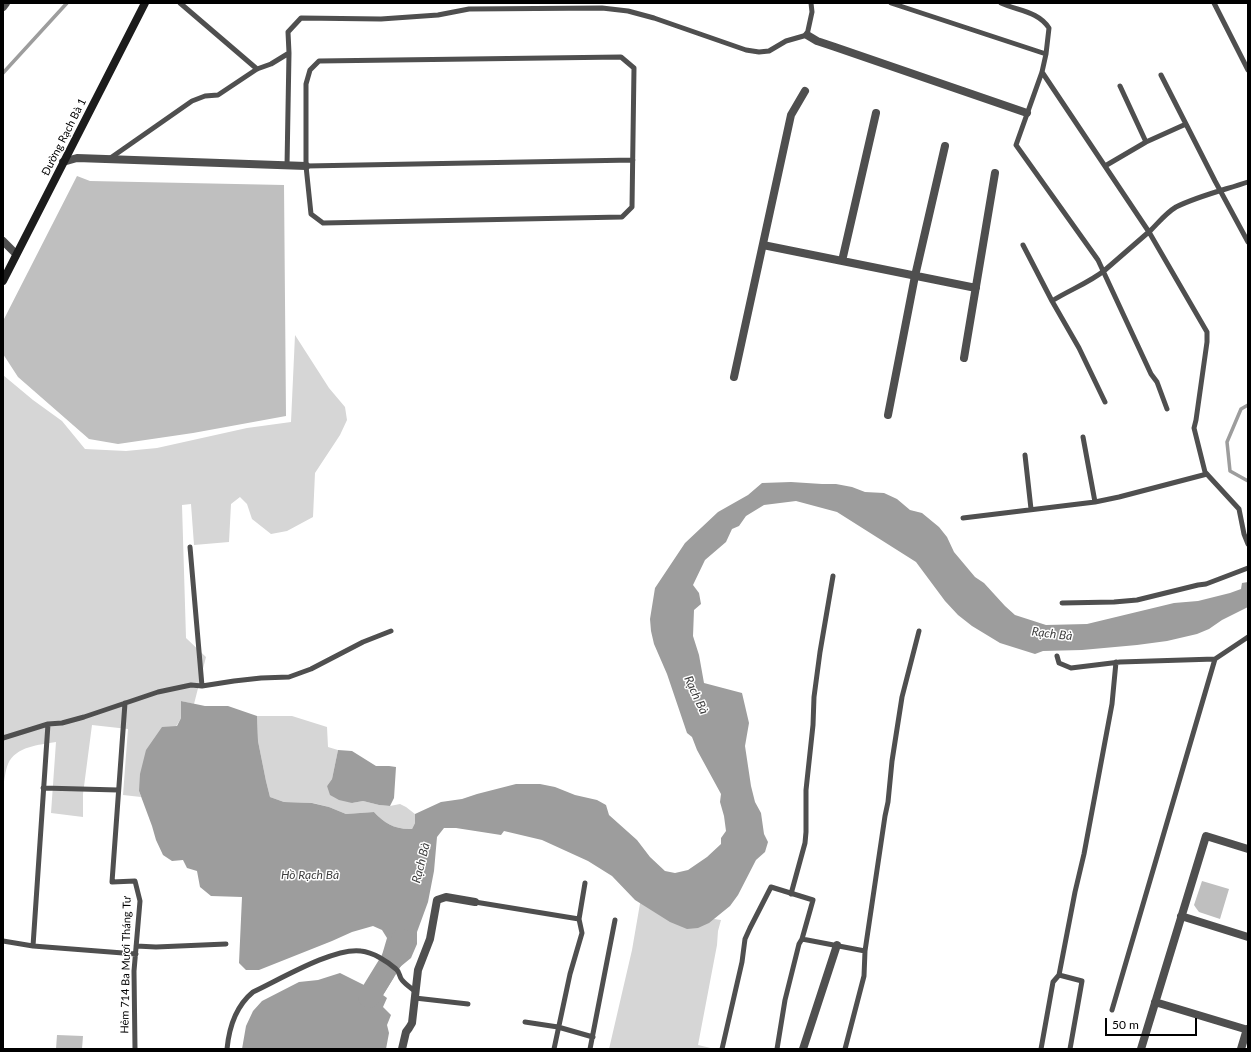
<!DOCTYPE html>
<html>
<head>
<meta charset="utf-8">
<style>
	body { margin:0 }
	#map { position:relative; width:1251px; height:1052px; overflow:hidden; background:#fff; font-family:Lato,sans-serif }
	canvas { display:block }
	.frame { position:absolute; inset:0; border:4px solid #000; pointer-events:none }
	.scale { position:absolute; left:1105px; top:1018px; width:92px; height:18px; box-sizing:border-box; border:2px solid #000; border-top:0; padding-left:5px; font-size:12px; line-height:14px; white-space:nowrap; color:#000; -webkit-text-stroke:3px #fff; paint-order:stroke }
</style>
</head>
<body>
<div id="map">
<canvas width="1251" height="1052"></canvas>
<div class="frame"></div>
<div class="scale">50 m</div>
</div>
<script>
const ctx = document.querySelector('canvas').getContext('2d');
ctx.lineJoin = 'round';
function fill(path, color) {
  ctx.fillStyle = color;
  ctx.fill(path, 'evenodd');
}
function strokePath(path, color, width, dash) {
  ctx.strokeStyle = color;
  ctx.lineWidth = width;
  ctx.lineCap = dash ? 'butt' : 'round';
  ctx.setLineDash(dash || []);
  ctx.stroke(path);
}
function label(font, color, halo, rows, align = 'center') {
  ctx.font = font + ' Lato,sans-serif';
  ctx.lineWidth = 3;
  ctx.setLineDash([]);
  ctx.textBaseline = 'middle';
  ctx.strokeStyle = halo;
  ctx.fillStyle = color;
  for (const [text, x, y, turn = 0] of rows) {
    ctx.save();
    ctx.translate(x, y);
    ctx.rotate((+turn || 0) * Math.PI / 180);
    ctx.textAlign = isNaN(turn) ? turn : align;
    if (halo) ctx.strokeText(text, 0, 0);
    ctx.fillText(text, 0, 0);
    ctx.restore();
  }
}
const green = new Path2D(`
	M295,335L329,388L345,407L347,420L340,435L315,473L313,517L287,531L271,534L252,519L247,504L240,497L231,504L229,542L194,545L191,504L182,505L186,638L206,657L194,704L181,701V718L139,791L141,797L123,795L128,729L92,725L83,794V817L51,813L56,742C39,745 16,746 8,764C5,771 5,779 3,786V375L33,400L62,421L85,449L126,451L157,448L247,428L291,422Z
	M257,716H292L327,727L328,747L338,750L332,779L327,786L352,803L363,801L379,805L390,806L400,804L406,807L415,814V823L412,829C396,830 384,823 374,812L346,814L329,807L313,803L284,802L270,797L266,781L258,741Z
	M642,892L694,916L721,920L718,931L717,945L698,1045L715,1049H609L632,950Z`);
const water = new Path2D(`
	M791,482L822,484H836L852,487L865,492L884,493L897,499L910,510L922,513L939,527L947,537L954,552L975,577L984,583L1005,606L1015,615L1046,625L1087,624L1174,603L1198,601L1230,593L1241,589L1242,583L1248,582V607L1222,620L1209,629L1197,634L1167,641L1137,645L1082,650L1043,651L1035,654L1000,643L972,626L958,615L945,601L916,562L837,512L796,501L764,505L746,516L739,526L732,529L726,542L705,560L693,585L699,593L701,604L694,610L693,636L699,655L704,683L742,693L749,723L745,746L751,786L755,802L761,813L764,834L768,842L765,852L756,860L738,895L730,906L709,923L698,928L687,929L670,922L635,900L612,876L588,861L542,840L504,831L501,835L456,828H444L437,837L434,871L428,902L417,932V944L411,958L400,967L382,955L387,938L382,930L373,926L352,932L332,941L259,970H246L239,963L242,897L211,896L200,887L197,871L187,868L183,860L172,861L163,855L156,840L152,826L139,791L140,774L146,750L162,727L177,726L181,718V701L205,706H228L257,716L258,741L266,781L270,797L284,802L312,803L329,807L346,814L374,812C384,823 396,830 412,829L415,823V814L441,802L462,799L477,794L516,784H540L555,787L575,795L597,800L606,805L609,815L637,840L650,857L665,871L675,873L688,870L707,857L721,844V838L726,831L724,816L720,802L721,794L697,750L692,737L687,733L667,674L654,644L651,631L650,619L655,588L685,543L718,512L748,495L762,483Z
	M338,750L352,751L376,766H389L396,767L394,798L390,806L379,805L363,801L352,803L339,800L330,795L327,786L332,779Z
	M380,968L394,977L383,995L387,998L383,1007L391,1015L387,1025L389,1033L386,1049H242L246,1026L253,1011L262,1001L299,982L318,980L340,973L368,987Z`);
const stream = new Path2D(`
	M3,73L67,3
	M1248,405L1241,409L1227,442L1230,471L1248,481`);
const river = new Path2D(`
	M369,997L401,945L402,940`);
const building = new Path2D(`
	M77,176L90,181L284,185L286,416L193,433L118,444L89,439L18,377L3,354V321Z
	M1202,881L1229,889L1220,919L1199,912L1196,908L1194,905Z
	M57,1035L83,1036L82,1049H56Z`);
const lane = new Path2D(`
	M180,3L257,69
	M891,3L1046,54
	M1001,3C1018,11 1038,11 1049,28L1046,54L1042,72L1016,145L1098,260L1151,374L1157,382L1167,409
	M1214,3L1248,70
	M621,57L634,68L632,207L622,217L323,223L311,214L306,166V84L310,70L319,61Z
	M1042,72L1149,232L1207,332V342L1196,420L1194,428L1205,472L1239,509L1244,534L1248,544
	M1161,75L1215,181L1248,242
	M1120,86L1146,142
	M109,159L192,101L205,96L218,95L257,69L271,64L289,53L288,32L301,18L381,19L438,15L469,9L602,8L628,11L654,18L746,50L759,52L769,51L786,41L807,35L812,12L811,3
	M287,166L289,53
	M306,166L633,160
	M1105,166L1146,142L1186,124
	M1023,245L1052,301L1079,348L1105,402
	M1052,301C1069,290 1089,283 1105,270C1120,257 1136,243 1151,230C1159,222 1166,213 1176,207C1198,196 1224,190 1248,182
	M1083,437L1095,502L1119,497L1207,474
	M1025,455L1031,509
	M963,518L1095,502
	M190,547L202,686
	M1062,603L1114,602L1137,600L1198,585L1206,584L1248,568
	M1057,656L1059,663L1071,668L1120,662L1215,659L1248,637
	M125,703L112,882L135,881L140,901L134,971L135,1049
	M3,738L48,724L62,723L84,717L158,692L191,685L202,686L234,681L261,678L289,677L311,669L363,642L391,631
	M43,788L118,790
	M791,894L805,843L806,832V790L813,725L814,697L820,652L833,576
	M475,902L579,919
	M802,939L865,951
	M3,941L33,946L136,954
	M33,946L48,724
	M136,946L156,947L226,944
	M1059,975L1075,892L1084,854L1112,704L1116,662
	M415,998L468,1004
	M1112,1010L1215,659
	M525,1022L558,1027L593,1037
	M227,1049C229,1028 236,1006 253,992C279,980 334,947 361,951C373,952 388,962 396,969C400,972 399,977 402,980C405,984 411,988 416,992
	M554,1049L570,974L582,933L579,919L585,883
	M590,1049L615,920
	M722,1049L742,962L745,939L750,928L771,887L813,900L802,939L799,944L785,1000L777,1049
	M845,1049L864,976L865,951L885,816L888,802L892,761L902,697L919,631
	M1041,1049L1053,982L1059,975L1082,981L1070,1049`);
const street = new Path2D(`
	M3,7L6,3
	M807,35L817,41L835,47L1027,113
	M63,162L77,158L306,166
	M3,241L16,254
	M763,245L976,288
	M842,261L876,113
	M964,358L995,173
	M734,377L791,115L805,91
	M888,415L915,276L945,146
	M1181,916L1248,937
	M1155,1002L1248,1030
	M402,1049L406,1032L409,1028L412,1023L418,970L430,939L437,900L446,897L475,902
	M803,1049L837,945
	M1141,1049L1206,836L1248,849
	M1241,1049L1247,1029`);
const secondary = new Path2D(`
	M3,281L145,3`);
const streetNames = [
	["Đường Rạch Bà 1",64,137,-63],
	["Hẻm 714 Ba Mươi Tháng Tư",126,965,-89]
];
const waterNames = [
	["Rạch Bà",1052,634,7],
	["Rạch Bà",696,695,65],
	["Rạch Bà",421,863,-76],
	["Hồ Rạch Bà",310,875]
];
fill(green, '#d6d6d6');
fill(water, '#9d9d9d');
strokePath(stream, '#9d9d9d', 3.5);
strokePath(river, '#9d9d9d', 22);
fill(building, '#bfbfbf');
strokePath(lane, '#4f4f4f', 5);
strokePath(street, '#4f4f4f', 8);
strokePath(secondary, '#1c1c1c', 8);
label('11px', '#000', '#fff', streetNames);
label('italic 12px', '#3e3e3e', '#fff', waterNames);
</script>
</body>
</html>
